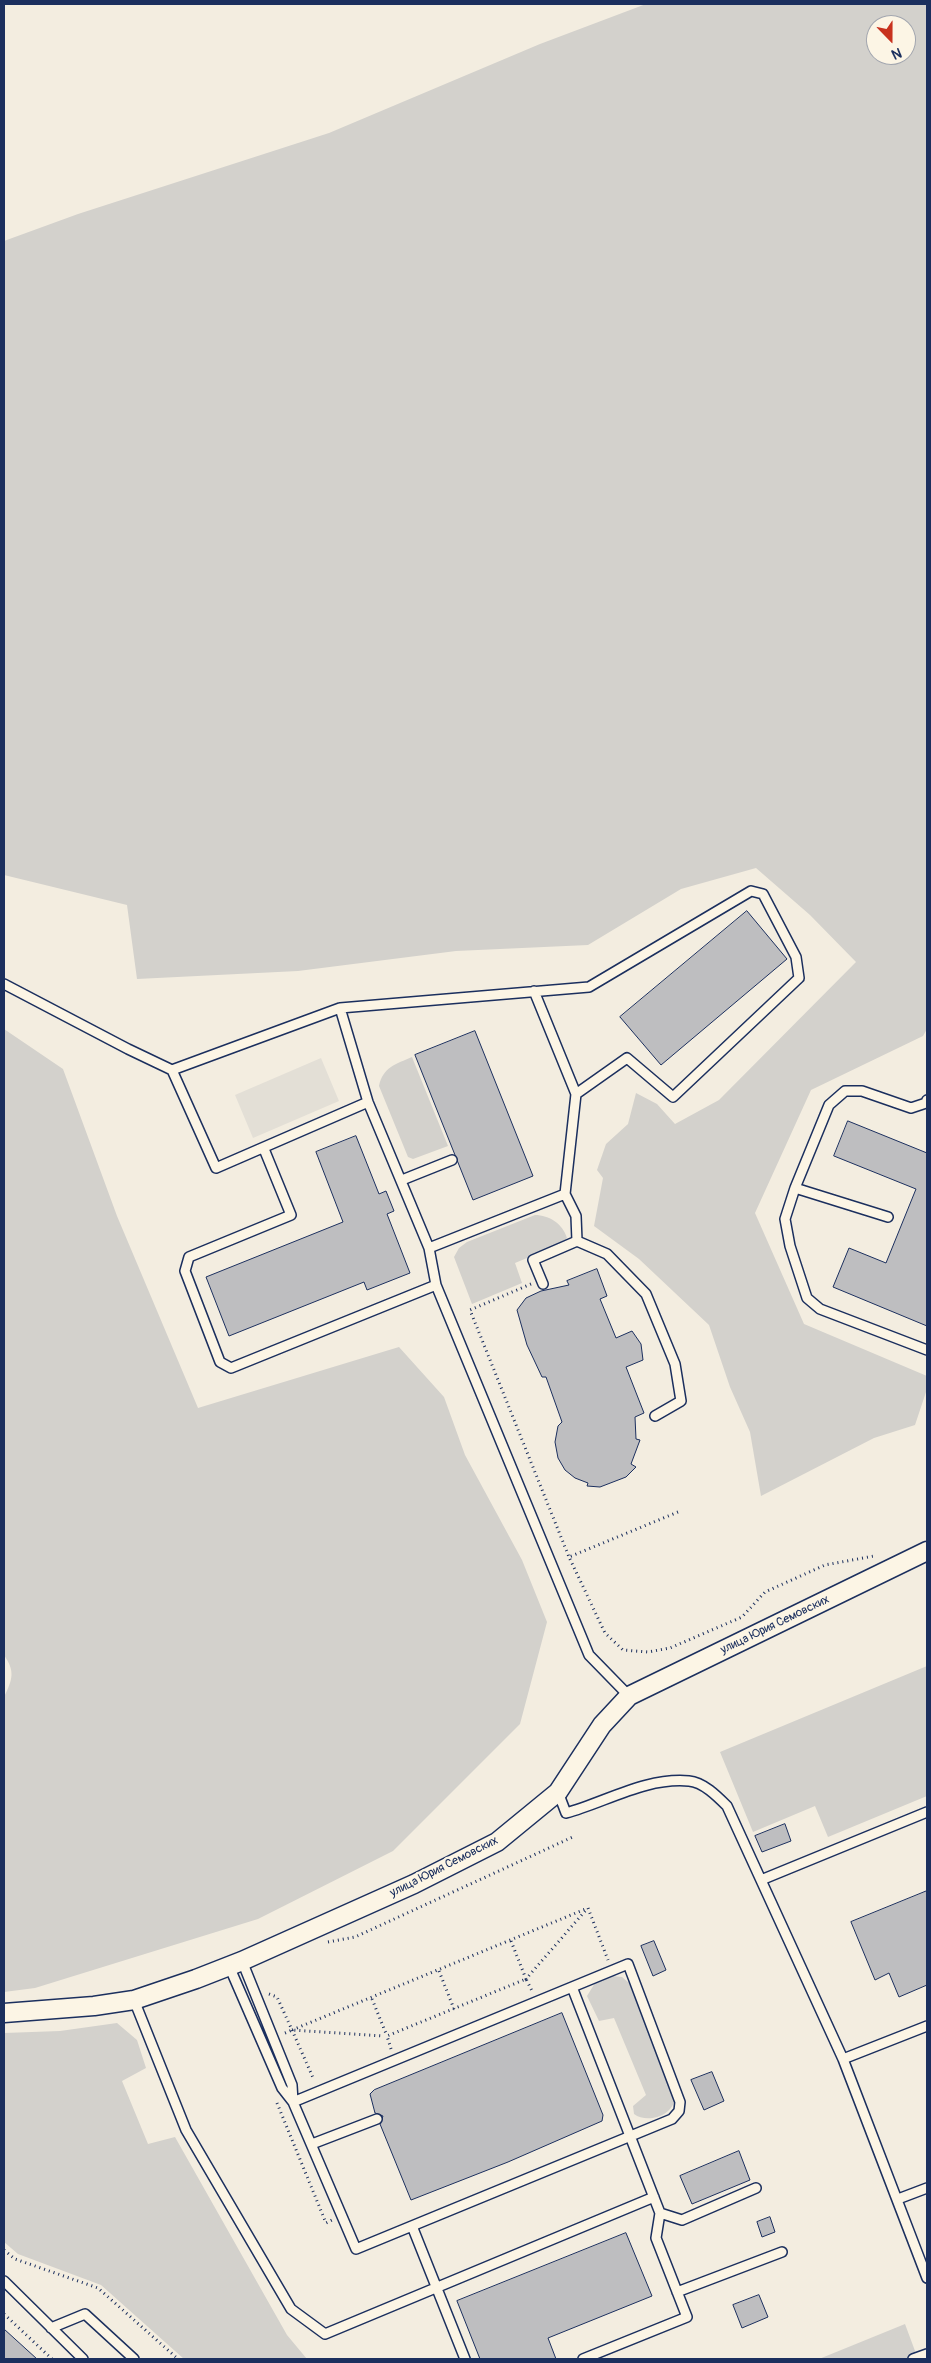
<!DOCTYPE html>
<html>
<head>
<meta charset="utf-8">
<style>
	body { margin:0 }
	#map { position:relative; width:931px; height:2363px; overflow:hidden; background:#f3ede0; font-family:Pangolin,sans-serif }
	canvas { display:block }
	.frame { position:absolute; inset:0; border:5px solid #1b2f5e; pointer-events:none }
	.north { position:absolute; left:866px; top:15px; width:50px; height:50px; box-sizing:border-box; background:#fcf5e5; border:1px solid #a2a6af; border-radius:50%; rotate:158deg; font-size:14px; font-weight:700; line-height:20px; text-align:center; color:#1b2f5e }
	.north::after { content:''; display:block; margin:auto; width:18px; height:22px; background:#c8321e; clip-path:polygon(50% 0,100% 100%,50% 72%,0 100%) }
</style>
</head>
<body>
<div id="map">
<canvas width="931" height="2363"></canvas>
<div class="frame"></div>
<div class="north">N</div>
</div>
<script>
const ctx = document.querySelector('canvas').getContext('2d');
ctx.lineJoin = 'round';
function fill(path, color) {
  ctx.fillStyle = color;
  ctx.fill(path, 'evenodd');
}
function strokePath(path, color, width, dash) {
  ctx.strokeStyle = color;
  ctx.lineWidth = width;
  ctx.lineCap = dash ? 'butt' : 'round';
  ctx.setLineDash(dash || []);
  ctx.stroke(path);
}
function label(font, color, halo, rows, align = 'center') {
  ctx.font = font + ' Pangolin,sans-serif';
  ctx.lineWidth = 4.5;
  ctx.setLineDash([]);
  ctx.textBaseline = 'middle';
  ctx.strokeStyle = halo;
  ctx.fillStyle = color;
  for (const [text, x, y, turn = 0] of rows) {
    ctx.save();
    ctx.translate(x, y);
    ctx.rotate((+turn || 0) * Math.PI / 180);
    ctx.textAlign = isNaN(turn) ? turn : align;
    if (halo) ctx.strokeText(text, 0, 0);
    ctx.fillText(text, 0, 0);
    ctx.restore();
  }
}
const built = new Path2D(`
	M321,1058L339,1101L253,1138L235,1095Z`);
const green = new Path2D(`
	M646,4H927V1029L923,1036L811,1090L755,1213L804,1324L927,1376V1389L915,1425L874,1438L761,1496L750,1432L730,1387L709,1325L639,1259L594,1226L603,1178L597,1170L606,1144L628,1124L636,1093L657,1104L675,1124L719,1100L856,962L810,915L756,868L681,889L588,945L456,951L298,971L137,979L127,905L4,875V241L78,214L329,133L540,44ZM876,25H906V55H876Z
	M4,1029L63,1069L117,1216L198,1408L399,1347L444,1397L465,1455L522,1560L547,1622L520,1724L393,1851L258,1919L35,1988L4,1992V1697C13,1679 15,1671 4,1655Z
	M412,1057L448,1146L413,1159L408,1157L379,1086C383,1067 396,1064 412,1057Z
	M535,1215C549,1215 563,1224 567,1238L563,1243L515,1263L522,1283L472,1304L454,1257L459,1248L467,1242Z
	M927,1666V1796L828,1837L815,1806L753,1832L720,1752Z
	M612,1976L622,1977L629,1983L675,2098C673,2116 647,2124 634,2114L633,2106L646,2095L614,2018L599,2021L587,1996L595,1983Z
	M117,2023L137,2040L146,2068L122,2081L148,2144L175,2137L287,2335L307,2359H184L101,2285L18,2254L4,2242V2033L60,2031Z
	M905,2324L918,2359H819Z`);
const building = new Path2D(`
	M747,911L787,959L661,1065L620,1017Z
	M475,1031L533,1176L473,1200L415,1055Z
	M848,1121L927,1153V1326L833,1287L849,1248L886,1263L916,1189L834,1156Z
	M356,1136L379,1194L386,1191L394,1211L387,1214L410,1273L367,1290L364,1282L229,1336L206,1277L343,1222L316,1152Z
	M597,1269L607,1296L600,1299L616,1338L632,1331L641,1344L643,1360L626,1367L644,1413L635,1417L636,1439L640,1440L631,1464L636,1467L626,1477L600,1487L587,1486L588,1483L575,1478L565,1470L558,1458L555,1442L558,1426L562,1422L546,1377H542L527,1345L517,1310L526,1298L541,1291L569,1285L567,1281Z
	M785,1824L791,1841L762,1852L755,1836Z
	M927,1891V1985L899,1997L889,1973L875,1980L851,1922Z
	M654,1941L666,1970L653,1976L641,1946Z
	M562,2013L603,2115L602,2121L508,2162L411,2200L380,2124L383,2116L375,2113L370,2094L374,2090Z
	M712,2072L724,2101L704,2110L691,2080Z
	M739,2151L750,2180L692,2204L680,2176Z
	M770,2217L775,2232L762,2237L757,2222Z
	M626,2233L652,2296L548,2338L556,2359H480L457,2301Z
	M759,2295L768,2317L742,2328L733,2305Z
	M4,2329L37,2359H4Z`);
const path = new Path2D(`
	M531,1284L470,1310L569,1557
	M678,1512L569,1557L605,1633L623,1650L648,1652L670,1648L742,1617L765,1592L825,1565L874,1556
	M511,1941L526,1979L586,1910
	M328,1942L355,1937L575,1836
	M439,1971L454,2009
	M269,1994L277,1997L292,2030L588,1908L608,1960
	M372,1999L387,2036
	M292,2030L314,2080
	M285,2033L292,2030L383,2036
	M391,2049L387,2036L526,1979L532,1991
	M277,2103L326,2223L332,2220
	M4,2250L15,2259L98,2288L178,2359
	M4,2314L52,2359`);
const service = new Path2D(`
	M4,984L128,1049L172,1070L340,1008L368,1102L429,1248L436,1285L589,1655L629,1696
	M534,991L576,1094L565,1194
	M340,1008L589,987L751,891L763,894L796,957L799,978L673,1097L627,1058L576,1094
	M172,1070L216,1168L368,1102
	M927,1100L926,1103L911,1108L862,1091H845L829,1105L795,1188L785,1219L790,1246L807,1298L820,1309L927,1350
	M264,1149L291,1215L189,1257L185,1271L220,1362L231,1368L436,1285
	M402,1180L452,1160
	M795,1188L888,1217
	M429,1248L565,1194L576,1216L577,1241L607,1254L646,1294L675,1364L681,1401L655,1416
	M543,1284L533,1260L577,1241
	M558,1792L566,1813C606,1802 646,1777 689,1781C703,1782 717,1796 727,1806L843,2059L927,2278
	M761,1880L927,1812
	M242,1961L292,2085L293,2102
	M229,1966L282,2088L293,2102L356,2249L672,2119L679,2111L680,2102L628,1964L293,2102
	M572,1987L660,2213L656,2238L687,2317L583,2359
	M134,2000L186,2130L291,2309L325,2334L654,2197
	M843,2059L927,2026
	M312,2144L377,2119
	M898,2199L927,2188
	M660,2213L682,2220L756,2188
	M412,2226L465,2359
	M4,2281L83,2359
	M677,2292L782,2252
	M51,2328L85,2314L134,2359
	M913,2359L927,2354`);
const minor = new Path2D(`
	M4,2013L94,2006L134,2000L196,1979L242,1961L414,1884L497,1842L558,1792L602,1725L629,1696L927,1551`);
const streetNames = [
	["улица Юрия Семовских",775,1625,-26],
	["улица Юрия Семовских",444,1867,-27]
];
fill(built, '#e3dfd6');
fill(green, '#d3d1cc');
fill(building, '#bebec0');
strokePath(building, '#1b2f5e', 1);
strokePath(service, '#1b2f5e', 12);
strokePath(minor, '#1b2f5e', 21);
strokePath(path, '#1b2f5e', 3, [1, 4]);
strokePath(service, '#fcf5e5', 9);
strokePath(minor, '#fcf5e5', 18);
label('12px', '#1b2f5e', '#fcf5e5', streetNames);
</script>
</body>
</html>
